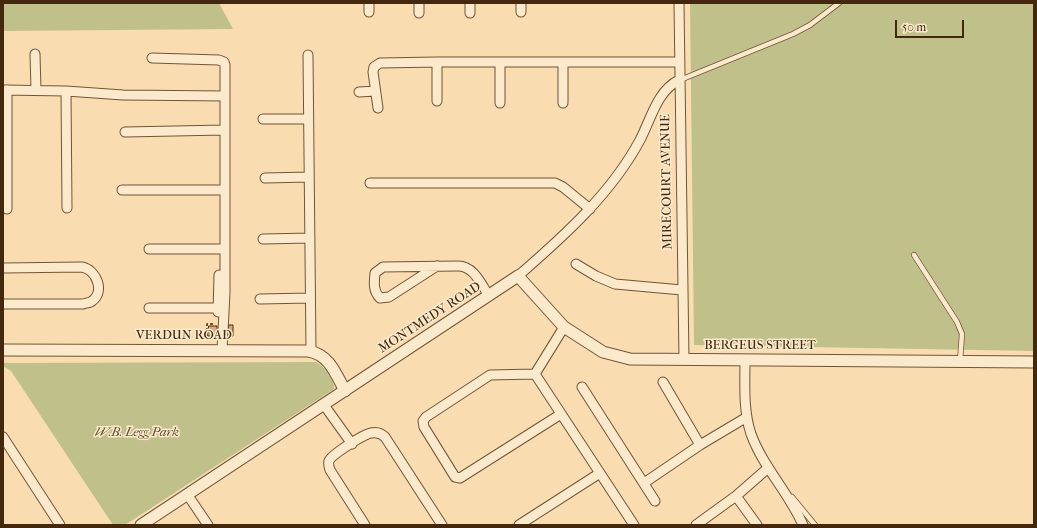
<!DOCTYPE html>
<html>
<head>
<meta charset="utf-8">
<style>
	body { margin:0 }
	#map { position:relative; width:1037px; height:528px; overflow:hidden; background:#f9ddb1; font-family:"IM FELL French Canon",serif }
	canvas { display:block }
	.frame { position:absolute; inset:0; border:4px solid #44280e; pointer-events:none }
	.scale { position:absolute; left:895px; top:20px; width:69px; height:18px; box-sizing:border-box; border:2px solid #44280e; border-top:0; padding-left:5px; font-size:12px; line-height:14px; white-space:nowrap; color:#44280e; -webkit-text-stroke:3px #fbe9cc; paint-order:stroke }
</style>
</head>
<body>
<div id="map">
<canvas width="1037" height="528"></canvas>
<div class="frame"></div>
<div class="scale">50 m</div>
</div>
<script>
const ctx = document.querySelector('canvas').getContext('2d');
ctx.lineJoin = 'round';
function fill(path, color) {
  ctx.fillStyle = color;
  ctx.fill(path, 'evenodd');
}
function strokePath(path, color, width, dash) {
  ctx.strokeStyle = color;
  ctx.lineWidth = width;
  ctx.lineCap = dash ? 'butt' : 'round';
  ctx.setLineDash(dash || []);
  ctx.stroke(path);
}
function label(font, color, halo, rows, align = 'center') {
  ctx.font = font + ' "IM FELL French Canon",serif';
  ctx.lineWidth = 3;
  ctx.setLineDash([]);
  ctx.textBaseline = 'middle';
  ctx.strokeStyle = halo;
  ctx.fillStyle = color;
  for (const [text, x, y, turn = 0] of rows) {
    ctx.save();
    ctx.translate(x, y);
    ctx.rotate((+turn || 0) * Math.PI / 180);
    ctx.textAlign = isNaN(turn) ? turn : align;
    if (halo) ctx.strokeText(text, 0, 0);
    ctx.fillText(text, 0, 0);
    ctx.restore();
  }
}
const green = new Path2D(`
	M3,3H219L233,29L3,31Z
	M690,3H1034V351L694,345Z
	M316,362C328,370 334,375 334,389L125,525H113L11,371L3,366V363Z`);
const building = new Path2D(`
	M229,325H233V336H229Z
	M209,326H217V336H208Z`);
const path = new Path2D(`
	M207,336V324H215`);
const service = new Path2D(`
	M680,80L793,34L810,25L839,3
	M914,255L957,322L962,334L960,361
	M792,497L815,525`);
const minor = new Path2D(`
	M679,3L684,360
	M369,12V3
	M521,12V3
	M419,13V3
	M470,13V3
	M35,54L36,90
	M308,55L311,351
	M152,58L219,60L224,62L225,65V293L222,350
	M3,90L66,91L123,95L225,96
	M7,90V209
	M66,91L67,208
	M359,92L375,91
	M437,101V62
	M500,103V62
	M563,103V62
	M378,108L373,72L374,67L380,63L437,62H679
	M263,119H308
	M125,132L224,130
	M265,178L309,177
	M370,183H555L563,187L590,209
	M122,190H225
	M263,239L310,238
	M149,249H225
	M576,264L596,276L615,284L682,290
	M437,266L389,297L380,298C373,291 374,283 375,273L383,267L458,266C474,266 481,284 489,296
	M3,268L82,267C97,270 105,292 92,301C90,303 85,303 83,304H3
	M518,276C564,236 611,194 640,140C651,119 657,91 679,80
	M260,299L310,298
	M149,308H224
	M218,312L219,275
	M564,327L535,374L634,525
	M745,360C745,384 743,410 751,434C763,467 789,493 803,525
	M535,374L490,375L426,417L423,421L424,427L455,477L460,478L561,414
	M663,382L700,445
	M582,387L655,501
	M324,405L352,444
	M3,437L60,525
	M644,483L700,445L747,417
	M187,494L208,525
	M736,496L757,525
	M365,525L330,470C329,467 328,464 329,461C331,455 364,434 371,433C376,432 381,433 385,437L442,525
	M519,525L600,473
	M696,525L736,496L768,468`);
const tertiary = new Path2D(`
	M3,350L308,351C329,354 336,374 345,391
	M141,525L518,276L564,327L603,352L630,359L1034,362`);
const streetNames = [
	["MIRECOURT AVENUE",667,182,-91],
	["MONTMEDY ROAD",430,318,-33],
	["VERDUN ROAD",184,336],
	["BERGEUS STREET",760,346]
];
const parkNames = [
	["W.B. Legg Park",137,433]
];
fill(green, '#c0c08a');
fill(building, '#dda97d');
strokePath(building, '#44280e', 1);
strokePath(service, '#715537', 6);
strokePath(minor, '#715537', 11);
strokePath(tertiary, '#715537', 13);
strokePath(path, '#44280e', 1.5, [3, 2]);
strokePath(service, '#fbe9cc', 4.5);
strokePath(minor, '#fbe9cc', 9);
strokePath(tertiary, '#fbe9cc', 11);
label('13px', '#44280e', '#fbe9cc', streetNames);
label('italic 13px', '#634e2d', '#fbe9cc', parkNames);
</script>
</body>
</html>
